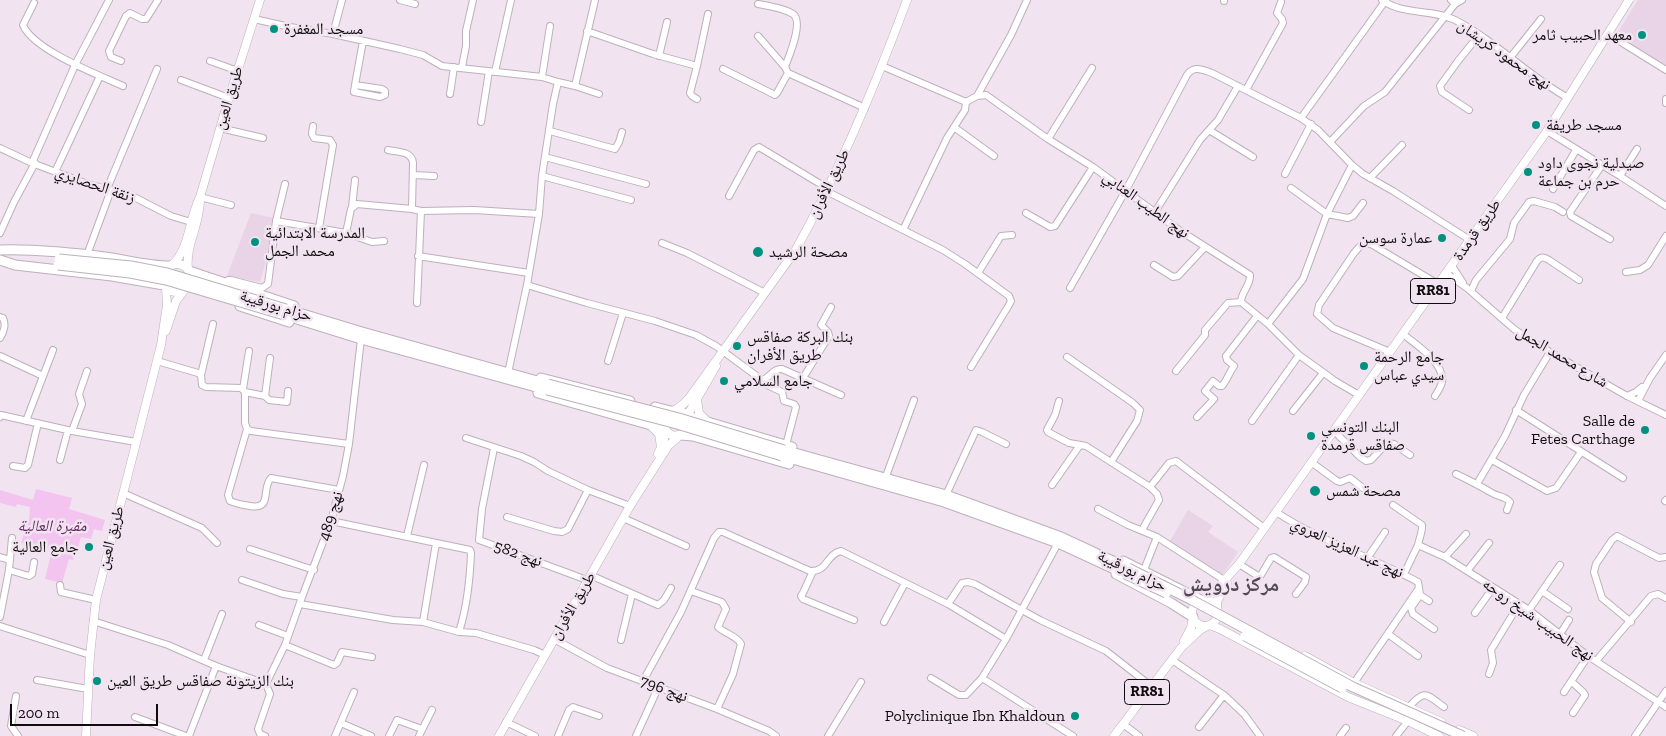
<!DOCTYPE html>
<html>
<head>
<meta charset="utf-8">
<style>
	body { margin:0 }
	#map { position:relative; width:1666px; height:736px; overflow:hidden; background:#f1e3ef; font-family:"Zilla Slab",serif }
	canvas { display:block }
	.scale { position:absolute; left:10px; top:704px; width:148px; height:22px; box-sizing:border-box; border:2px solid #0f0b0f; border-top:0; padding-left:6px; font-size:15px; line-height:18px; white-space:nowrap; color:#0f0b0f; -webkit-text-stroke:4px #f1e3ef; paint-order:stroke }
</style>
</head>
<body>
<div id="map">
<canvas width="1666" height="736"></canvas>
<div class="scale">200 m</div>
</div>
<script>
const ctx = document.querySelector('canvas').getContext('2d');
ctx.lineJoin = 'round';
function fill(path, color) {
  ctx.fillStyle = color;
  ctx.fill(path, 'evenodd');
}
function strokePath(path, color, width, dash) {
  ctx.strokeStyle = color;
  ctx.lineWidth = width;
  ctx.lineCap = dash ? 'butt' : 'round';
  ctx.setLineDash(dash || []);
  ctx.stroke(path);
}
function label(font, color, halo, rows, align = 'center') {
  ctx.font = font + ' "Zilla Slab","Noto Naskh Arabic",serif';
  ctx.lineWidth = 5;
  ctx.setLineDash([]);
  ctx.textBaseline = 'middle';
  ctx.strokeStyle = halo;
  ctx.fillStyle = color;
  for (const [text, x, y, turn = 0] of rows) {
    ctx.save();
    ctx.translate(x, y);
    ctx.rotate((+turn || 0) * Math.PI / 180);
    ctx.textAlign = isNaN(turn) ? turn : align;
    if (halo) ctx.strokeText(text, 0, 0);
    ctx.fillText(text, 0, 0);
    ctx.restore();
  }
}
const built = new Path2D(`
	M1638,0H1666V67L1619,37L1618,32Z
	M251,213L274,218L265,265L260,282L227,276Z
	M1188,510L1213,526L1208,532L1238,552L1224,573L1221,574L1170,541Z`);
const green = new Path2D(`
	M36,489L72,498L69,509L105,520L102,531L94,529L91,539L81,537L76,556L74,555L73,560L69,559L62,583L45,579L52,550L21,543L29,520L30,507L17,504L16,507L0,503V490L33,500Z`);
const minor = new Path2D(`
	M400,0L415,4
	M1382,0C1404,16 1431,8 1455,20C1496,41 1528,76 1568,98
	M1224,1V0
	M34,3L23,25C33,50 99,75 123,86
	M758,4C769,6 784,8 793,14C804,22 789,56 785,67L788,73
	M1455,4L1462,0
	M254,19L290,27L333,34L400,49L423,55L442,66L542,77L558,82L553,104L542,176L539,214L527,285L587,303L655,321L696,335L716,346L762,380C770,378 773,368 782,369L841,395
	M587,31L653,54L697,66L708,14
	M333,34L342,0
	M1608,34L1666,70
	M758,36L785,67
	M659,56L667,22
	M1509,59L1541,19
	M121,61L111,57L109,51L126,16L130,13L142,19H146L158,0
	M210,61L238,71
	M697,66L690,93L692,96L697,99
	M882,66L966,102L977,96L986,95L1048,139L1093,167L1179,230L1250,275C1251,285 1241,292 1241,302L1268,324L1299,355L1335,381L1359,395
	M462,67L466,46V31L473,0
	M723,69L775,95L777,93L788,73L865,108
	M495,72L511,0
	M542,77L550,26
	M181,80L229,98
	M558,82L575,86L595,0
	M355,85L382,89L385,91V95L380,97L354,92L355,85L363,41
	M575,86L599,94
	M1246,90L1283,23L1282,19L1277,13L1281,2
	M450,94L454,67
	M977,96L1011,35L1027,0
	M1666,99V103
	M1469,110L1442,92L1440,86L1458,61L1479,35
	M1301,118L1386,0
	M481,122L489,71
	M313,126L312,134L314,138L330,140L333,145L319,228
	M954,127L994,156
	M220,128L263,138
	M1209,130L1253,157
	M550,131L615,149L619,142L622,132
	M1547,131L1620,176L1666,206
	M1048,139L1092,68
	M1330,142L1364,106L1385,92L1455,4L1451,0
	M0,148L32,163L85,183L134,197L171,216L191,222
	M388,150C398,152 412,151 413,163L412,209
	M545,157L646,184
	M32,163L75,65L109,0
	M1602,165L1570,212L1571,216L1610,239
	M55,172L100,76
	M1285,174L1311,124
	M413,175L434,176
	M542,176L631,200
	M1620,176L1637,149
	M1370,178L1402,145
	M1291,188L1327,214L1348,218L1353,216L1363,203
	M107,189L157,69
	M1553,189L1576,150
	M826,191L943,250L965,264L1009,296L1011,301L1009,305L971,367
	M729,196L754,150L759,147L827,188
	M200,197L231,205
	M352,207L355,180
	M1155,212L1200,140L1218,120L1238,86
	M1026,213L1050,227L1055,226L1093,167
	M276,221L346,233L372,242L384,241
	M903,230L947,138L965,110L966,102
	M0,233L14,202L35,163
	M346,233L351,209L357,204L412,209L421,211L474,210L539,214
	M662,243L687,253L765,293
	M87,255L111,190
	M418,256L529,273
	M1154,265L1173,277L1178,276L1205,247
	M1452,266L1463,283
	M1626,272L1640,270L1648,265L1666,236
	M978,273L1001,236L1012,235
	M1446,273L1467,288L1514,329L1531,341L1627,396L1666,415
	M225,283L228,280H231L262,288L268,284L276,221L285,184
	M1070,288L1126,190L1187,75C1194,65 1203,70 1212,73L1301,118L1318,130L1352,165L1363,174L1393,191L1470,240
	M1471,291L1476,280L1510,239L1514,223L1529,202L1534,201L1555,207L1563,212
	M417,303L421,211
	M0,317L3,318C6,324 4,332 0,338
	M1502,318L1537,261C1541,256 1544,257 1549,260L1579,280
	M1268,324L1303,279L1327,214L1352,165
	M1403,334C1415,344 1445,363 1442,382C1441,387 1438,391 1435,396
	M1390,352L1333,328L1317,314L1319,305L1354,253L1362,244H1371L1438,284
	M0,356L43,376
	M1067,357L1133,403L1140,410L1137,421L1111,462
	M157,361L198,373L201,375L202,385L206,387L241,388L245,392L265,396L269,400L287,402L288,391
	M608,361L623,313
	M1176,371L1205,335V330L1228,303L1241,302
	M508,373L527,285
	M201,375L213,324
	M803,378L829,336L828,332L821,325L831,307
	M764,380L767,385L782,392L784,401L794,404L796,407L786,445
	M243,389L249,351
	M245,392V423L247,429L251,431L349,444
	M265,396L270,358
	M1627,396L1636,392L1642,387
	M1059,401L1055,415L1047,430L1048,432L1069,443L1086,446L1150,487
	M1638,401L1650,378L1666,355
	M1516,410L1623,478
	M1293,411L1323,373
	M0,417L1,415L72,431L136,442
	M1197,417L1214,399L1205,391L1213,381L1219,386H1222C1227,380 1229,373 1234,366L1227,360L1226,356L1257,316
	M26,421L53,350
	M1252,421L1299,355
	M247,429L228,495L230,501C237,504 243,505 250,506C273,510 261,488 271,478L339,490
	M72,431L82,404L79,394L87,371
	M1334,431L1360,457L1366,461L1371,460L1387,443L1394,444L1410,455
	M466,438L521,456L534,462L548,471L588,490L630,506
	M494,448L482,509L479,540L587,580
	M60,460L68,430
	M1492,460L1547,491L1556,488L1581,452
	M1311,462L1337,481L1340,482L1350,478L1363,488
	M13,466L25,468L28,465L38,423
	M1456,474C1469,480 1480,486 1492,493C1499,497 1505,496 1510,502L1507,510
	M885,479L914,400
	M1477,484L1505,436L1524,395L1550,352
	M1052,485L1080,445
	M123,493L202,528L217,543
	M946,495L976,430L982,432L1006,444
	M1665,501L1666,500
	M1393,505L1422,525C1423,530 1419,539 1418,545
	M1098,509L1128,525L1157,537L1224,580
	M1276,512C1320,541 1371,557 1418,582L1419,588L1354,683
	M507,517L554,531L562,532L568,529L588,490
	M623,518L686,546
	M331,521L470,550L471,553C470,579 467,607 459,632
	M1142,530L1159,500L1157,494L1150,487L1169,463L1176,461L1264,528
	M407,536L424,465
	M250,549L314,570
	M0,557L10,560
	M1368,557L1385,532
	M1445,557L1466,534
	M1239,564L1258,576L1261,575L1271,558L1274,557L1306,577L1305,582L1296,594
	M9,570L29,576L32,574L34,562
	M1144,570L1157,537
	M813,571L803,593L801,596L803,599L854,620
	M1467,571L1489,543
	M1404,574L1418,545L1445,557L1529,610L1588,656L1666,707
	M590,575L658,605L664,600L671,588
	M242,580L283,594L302,597
	M60,585L61,592L96,600
	M1419,588L1420,595L1411,608L1413,614L1434,629
	M691,591L722,602L726,609L718,627C725,634 736,635 741,644L733,674L717,709
	M1542,591L1568,609
	M1420,595L1429,601
	M300,604L393,620L423,622L459,632L476,633L534,650L545,655
	M948,604L1006,639L1058,543
	M1529,610L1560,565
	M1475,613L1493,588
	M0,617L9,570L12,538
	M93,621L168,645L216,666L266,684
	M423,622L436,543
	M884,622L905,583
	M1631,622L1602,598L1594,572L1596,564L1612,540L1617,536L1659,558L1666,557
	M259,625L288,636
	M0,626L90,655
	M1388,634L1418,656
	M1560,634L1569,620
	M554,639L607,668L717,709L769,731L776,736
	M621,640L632,594
	M285,645L334,665L337,663L342,652L372,657
	M204,660L222,614
	M1172,660L1224,695L1244,714L1260,736
	M1596,661L1651,596L1658,594L1666,598
	M1489,674L1493,663L1491,650L1519,604
	M931,678L959,695H966L982,678L1006,639
	M982,678L1073,736
	M37,680L88,689
	M643,681L681,612L714,538L719,532H723L810,571C828,572 826,554 841,551L948,604L962,583L968,582L975,584L1040,620L1106,651L1151,686
	M1572,682L1583,692L1585,695L1573,713
	M266,684L285,645L302,597L331,521L343,476L349,444L361,339
	M1564,692L1588,656
	M16,696L11,726L18,736
	M1409,707C1425,689 1426,694 1444,707
	M135,717L186,736
	M506,722L535,736
	M341,723L371,736
	M1123,724L1139,736
	M1199,727L1224,695
	M189,736L216,666
	M265,736L260,734L258,729L270,694L266,684
	M335,736L354,692
	M389,736L397,720L422,729
	M419,736L432,710
	M558,736L569,710L573,707L599,716
	M636,736L658,688
	M828,736L861,682
	M1340,736L1346,728
	M1396,736L1408,721
	M1635,736L1666,691`);
const major = new Path2D(`
	M163 278a14 14 0 1 1 28 0a14 14 0 1 1-28 0Z
	M172,265C190,249 189,218 200,197L229,98L260,0
	M188,269C185,245 201,223 200,198
	M166,331L176,301L183,292
	M697,400L699,413L707,421
	M676,410C684,411 688,415 689,423
	M687,416L716,366
	M650,425L659,434L661,447
	M684,433L674,436C665,433 659,422 668,414C671,411 675,410 678,408C683,405 687,401 690,397L795,251C840,171 875,86 907,0
	M658,454L663,443L666,430
	M1192 613a13 13 0 1 1 26 0a13 13 0 1 1-26 0Z
	M1203,601L1214,592L1239,564L1547,131L1629,0
	M1217,608V601L1227,583
	M1210,625L1220,629L1348,697L1408,721L1439,736
	M1184,641L1191,628L1193,617
	M1305,656L1354,683L1441,722
	M1459,730L1473,736
	M86,736L90,655L96,600L161,345L167,305L166,288
	M499,736L630,506L668,446L679,436
	M1114,736L1181,648L1200,630L1207,626`);
const highway = new Path2D(`
	M0,250C37,249 75,253 112,258C131,261 150,266 170,266
	M0,260L15,265L112,276L164,285
	M189,271L294,306
	M240,306L289,322
	M286,309L362,332L548,384
	M284,315L361,339L547,390
	M541,378L630,401
	M538,393L665,429
	M655,407L671,411
	M691,417L792,447
	M681,435L693,436L789,464
	M784,450L946,495L1061,537L1128,568
	M782,456L944,502L1058,543L1125,574
	M1123,561L1203,601
	M1116,574L1171,603L1193,617`);
const highwayBridge = new Path2D(`
	M59,259L131,266L167,273L286,309
	M58,265L130,273L166,280L284,315
	M548,384L679,418L784,450
	M547,390L677,424L782,456
	M1128,568L1192,600L1353,687L1463,736
	M1125,574L1166,593
	M1245,636L1342,688`);
const markers = [
	[274,29,5,"#01927f"],
	[1642,35,5,"#01927f"],
	[1536,125,5,"#01927f"],
	[1528,172,5,"#01927f"],
	[1442,238,5,"#01927f"],
	[255,242,5,"#01927f"],
	[758,252,6,"#01927f"],
	[737,346,5,"#01927f"],
	[1364,366,5,"#01927f"],
	[724,381,5,"#01927f"],
	[1645,430,5,"#01927f"],
	[1311,436,5,"#01927f"],
	[1315,491,6,"#01927f"],
	[89,547,5,"#01927f"],
	[97,681,5,"#01927f"],
	[1075,716,5,"#01927f"]
];
const shields = [
	[1433,291,45],
	[1147,692,45]
];
const shieldNames = [
	["RR81",1433,291],
	["RR81",1147,692]
];
const poiNames = [
	["مسجد المغفرة",284,29],
	["معهد الحبيب ثامر",1632,35,"right"],
	["مسجد طريفة",1546,125],
	["صيدلية نجوى داود",1538,163],
	["حرم بن جماعة",1538,181],
	["المدرسة الابتدائية",265,233],
	["محمد الجمل",265,251],
	["عمارة سوسن",1432,238,"right"],
	["مصحة الرشيد",769,252],
	["بنك البركة صفاقس",747,337],
	["طريق الأفران",747,355],
	["جامع الرحمة",1374,357],
	["سيدي عباس",1374,375],
	["جامع السلامي",734,381],
	["Salle de",1635,421,"right"],
	["Fetes Carthage",1635,439,"right"],
	["البنك التونسي",1321,427],
	["صفاقس قرمدة",1321,445],
	["مصحة شمس",1326,491],
	["جامع العالية",79,547,"right"],
	["بنك الزيتونة صفاقس طريق العين",107,681],
	["Polyclinique Ibn Khaldoun",1065,716,"right"]
];
const streetNames = [
	["نهج محمود كريشان",1504,55,35],
	["طريق العين",229,98,-73],
	["طريق الأفران",829,184,-64],
	["زنقة الحصايري",95,185,19],
	["نهج الطيب العنابي",1146,205,36],
	["طريق قرمدة",1477,230,-55],
	["حزام بورقيبة",276,306,17],
	["شارع محمد الجمل",1562,357,31],
	["نهج 489",331,516,-73],
	["طريق العين",111,538,-75],
	["نهج عبد العزيز العروي",1347,548,25],
	["نهج 582",518,554,20],
	["حزام بورقيبة",1132,571,26],
	["طريق الأفران",573,606,-60],
	["نهج الحبيب شيخ روحه",1538,620,35],
	["نهج 796",664,689,21]
];
const parkNames = [
	["مقبرة العالية",52,526]
];
const districtNames = [
	["مركز درويش",1231,585]
];
fill(built, '#e8d4e6');
fill(green, '#f3c4ef');
strokePath(minor, '#bdb0bc', 8);
strokePath(major, '#bdb0bc', 9);
strokePath(highway, '#bdb0bc', 11);
strokePath(minor, '#fff', 6);
strokePath(major, '#fff', 8);
strokePath(highway, '#fff', 9);
strokePath(highwayBridge, '#bdb0bc', 11, []);
strokePath(highwayBridge, '#fff', 9);
for (const [x, y, r, color] of markers) {
  const dot = new Path2D();
  dot.arc(x, y, r, 0, 2 * Math.PI);
  ctx.fillStyle = color;
  ctx.fill(dot);
  strokePath(dot, '#f1e3ef', 2);
}
for (const [x, y, w] of shields) {
  const box = new Path2D();
  box.roundRect(x - w / 2, y - 12.5, w, 25, 4);
  ctx.fillStyle = '#f1e3ef';
  ctx.fill(box);
  strokePath(box, '#0f0b0f', 1);
}
label('bold 15px', '#0f0b0f', null, shieldNames);
label('16px', '#0f0b0f', '#f1e3ef', poiNames, 'left');
label('16px', '#0f0b0f', '#f1e3ef', streetNames);
label('italic 16px', '#642a61', '#f1e3ef', parkNames);
label('bold 21px', '#544953', '#f1e3ef', districtNames);
</script>
</body>
</html>
